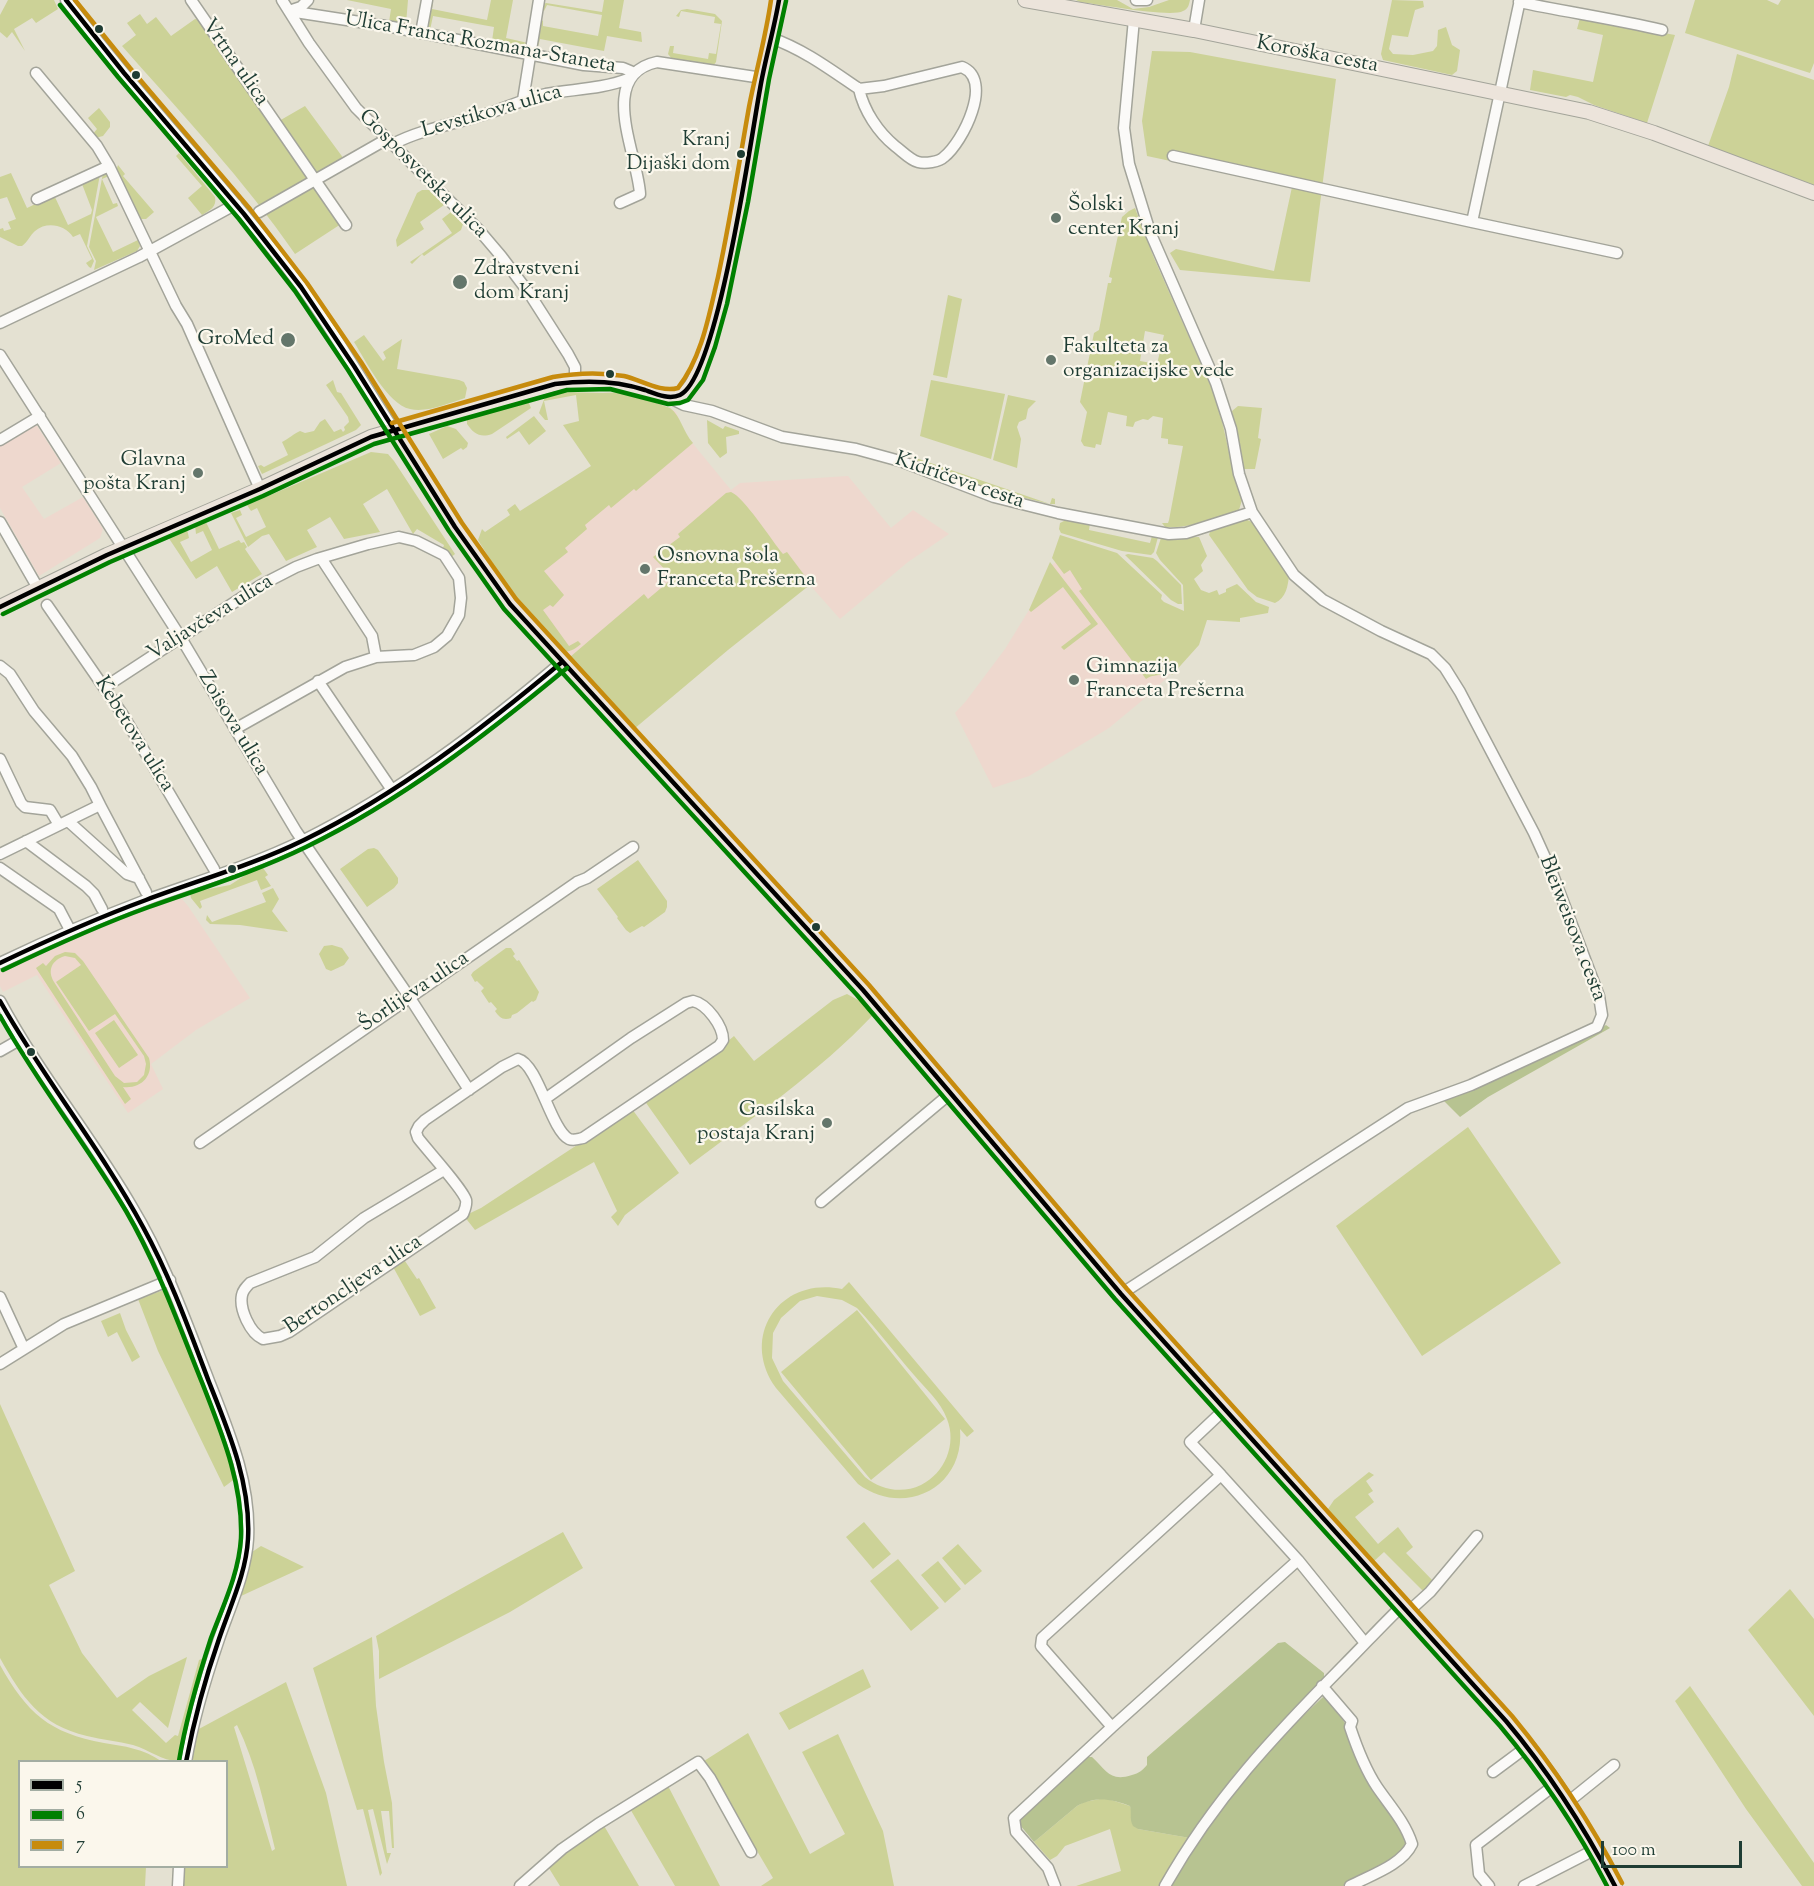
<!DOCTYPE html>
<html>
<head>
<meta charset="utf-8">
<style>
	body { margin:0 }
	#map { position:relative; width:1814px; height:1886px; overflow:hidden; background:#e4e1d2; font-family:"Sorts Mill Goudy",serif }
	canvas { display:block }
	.legend { position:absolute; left:18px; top:1760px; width:210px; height:108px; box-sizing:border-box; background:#fbf7ec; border:2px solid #a3ada2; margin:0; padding:8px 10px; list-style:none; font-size:18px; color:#1f3d34 }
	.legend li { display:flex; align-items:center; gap:12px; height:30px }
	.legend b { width:30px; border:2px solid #a3ada2 }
	.scale { position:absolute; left:1601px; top:1841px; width:141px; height:27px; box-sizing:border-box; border:3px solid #1f3d34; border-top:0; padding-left:8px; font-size:18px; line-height:21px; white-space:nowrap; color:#1f3d34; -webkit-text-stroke:4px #fbf7ec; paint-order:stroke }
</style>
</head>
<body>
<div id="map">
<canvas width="1814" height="1886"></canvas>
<ul class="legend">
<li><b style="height:8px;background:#000"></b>5</li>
<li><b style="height:8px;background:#008000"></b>6</li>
<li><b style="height:8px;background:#c78b0d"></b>7</li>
</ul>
<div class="scale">100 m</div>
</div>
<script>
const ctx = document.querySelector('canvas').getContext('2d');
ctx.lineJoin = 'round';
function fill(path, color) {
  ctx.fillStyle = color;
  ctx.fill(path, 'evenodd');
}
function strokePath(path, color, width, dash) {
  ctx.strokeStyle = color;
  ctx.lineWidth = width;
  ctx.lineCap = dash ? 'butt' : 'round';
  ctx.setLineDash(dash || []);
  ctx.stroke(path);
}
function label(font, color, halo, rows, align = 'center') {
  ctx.font = font + ' "Sorts Mill Goudy",serif';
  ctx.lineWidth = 4.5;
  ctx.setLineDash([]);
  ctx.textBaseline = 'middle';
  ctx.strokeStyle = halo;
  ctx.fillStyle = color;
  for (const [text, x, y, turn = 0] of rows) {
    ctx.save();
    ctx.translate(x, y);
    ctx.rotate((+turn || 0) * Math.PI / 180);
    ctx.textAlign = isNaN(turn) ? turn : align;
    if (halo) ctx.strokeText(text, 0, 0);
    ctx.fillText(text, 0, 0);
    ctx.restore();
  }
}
const built = new Path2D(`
	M617,392H626L670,408L676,412L685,434L731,490L740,483L848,476L891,528L913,510L949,534L908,562L840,619L808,583L635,727L513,596L638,422Z
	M32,425L37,426L61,463L22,487L44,519L83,497L103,529L100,538L39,576L0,508V444Z
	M1069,552L1191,654L1150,694L1109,728L1029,776L993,788L955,713L966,701L1005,649L1029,610L1048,568Z
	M176,896L182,899L188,906L250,998L196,1030L151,1064L163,1089L128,1113L37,975L3,992L0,986V972L21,960L85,931Z`);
const green = new Path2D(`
	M8,0H54L58,9L36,23L32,18L14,29L25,51L12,32L7,38L0,32V15Z
	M347,0H408L406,24L389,22L391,9Z
	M491,0H513L506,38L528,43L527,46L525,48L492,41L494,27L433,16L430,30L428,29L425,24L431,1L433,3L432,9L487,20Z
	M604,0H624L619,28L641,32L642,42L607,36L604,51L540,39L537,51L536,50L540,19L543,21V26L598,36L602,15L547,5L544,11H542L543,4L546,3L602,12Z
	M1076,0H1117L1133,9L1149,7L1169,0H1190C1189,5 1188,9 1183,11C1171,18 1098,4 1080,2Z
	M1392,0L1423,1L1424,7L1415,10L1408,37L1392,35L1389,49L1393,54L1413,55L1433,51L1437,46L1438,30L1446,27L1452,45L1460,50L1457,71L1452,75L1383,60L1381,54Z
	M1695,0H1767L1778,5L1781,0H1814V63L1810,73L1685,33Z
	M687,9L715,14L722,21L716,62L713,66L672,59L668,54L670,46H674L673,53L708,59L709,53L716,54L721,24L714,23L715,17L681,11L679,17L676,16L681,10Z
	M140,14L147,24L156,17L171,36L195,19L202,20L341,224L295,254C244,180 182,114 122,46L136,35L127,23Z
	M1580,18L1675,35L1647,123L1594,105L1578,97L1570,95L1566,97L1530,90L1533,70L1593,82L1603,35L1577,29Z
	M1152,51L1190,52L1336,79L1310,282L1180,270L1170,253L1176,249L1274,271L1292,187L1147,156L1142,121Z
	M1737,54L1814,80V185L1708,146L1729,87Z
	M305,106L344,159L316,176L279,121Z
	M99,108L110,122V127L103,136L95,138L92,135L97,129L88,118Z
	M179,153L215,197C217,207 210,210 202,215L188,198L202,186L176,156Z
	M118,165L125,174L123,176L154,212L146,219H140L116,171Z
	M11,173L27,208L54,195L68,225L91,214L92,210L82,184L100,174L87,246L94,261L91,268L89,267L86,263L92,259L80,234L73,237C65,225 47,221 35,231C30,235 28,242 22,246H18L0,237V229L3,228L4,231L11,229L8,222L16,219L7,197L0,199V177Z
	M103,173H109V176L102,179L113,204L117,203L118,206L96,217L113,252L138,240L140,246L137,251L94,270L96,261L89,247Z
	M422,190H429L444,205L420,222L424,229L397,247L396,240L417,193Z
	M1135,208L1154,258L1213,391C1226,427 1229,464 1242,500L1239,510C1214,518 1191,529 1165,527L1162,523H1168L1169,520L1183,446L1168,444V439L1161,438L1163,418L1153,416L1148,420L1143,419L1135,422L1133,427L1126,426L1127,416L1108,412L1101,445L1096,444L1095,448L1084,446L1081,441L1087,412L1080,402L1094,333L1099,330L1108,283H1111L1112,278L1109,277L1122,217L1129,211ZM1145,331L1164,335L1157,364L1140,361Z
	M451,212L463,224L461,230L424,256L422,254L412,264L410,262L452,233L442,219Z
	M948,295L962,299L947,378L933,375Z
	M364,335L383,361L386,358L383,352L402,339L397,369L459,380L464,382L467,388L465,398C449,403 427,413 410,409C387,404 366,361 354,342Z
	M333,380L337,392L341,393L361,425L356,430L262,474L258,466L261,465L264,467L288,455L282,442C290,438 293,434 300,431L305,433L314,431L320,422L325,419L334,432L341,429L343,432L345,430L344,427L349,422L348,417L326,385Z
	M931,380L1005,394L991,459L920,436Z
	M558,392L603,393L626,392L670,408C681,416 683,432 693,443L636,491L634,489L611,508L609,505L585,525L587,529L565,548L568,552L544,571L564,595L553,607L550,605L543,610L569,646L578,641L581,644C574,650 569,652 562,652L513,596L478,540L482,529L485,532L510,515L507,510L515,504L520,511L591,466L563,425L579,421L576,395L544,401L548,420H545L539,413L545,397Z
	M1008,395L1036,401L1028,409L1026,419L1019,422L1017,427L1021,439L1017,468L993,460Z
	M528,401L531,408L492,434C480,438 474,434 467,424V419Z
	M1238,406L1262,408L1258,438L1261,439L1255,469H1241L1232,411Z
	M534,416L546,431L529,445L519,431L507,439L506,437Z
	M707,420L723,429L725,426L739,431V434L726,437L727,453L720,458L708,443Z
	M447,426L456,429L468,443L467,447L463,450L461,448L443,459L429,434Z
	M371,452L388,454L394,461L455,554L450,558L442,551L444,545L417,529L413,534L387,489L363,504L380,532L344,539L330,517L307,530L317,547L286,561L269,534L262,536L248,547L231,513L240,510L242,515L236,518L246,537L266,527L257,508L251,511L247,505Z
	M916,458L1050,504L1052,498L1055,499V504H1050L988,489L917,461Z
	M731,492C744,497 772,541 783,554L787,552L811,584L728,650L634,729L572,662L573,661L570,657L644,594L648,599L673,578L653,557L680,537L678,534L726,493Z
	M1068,519L1090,523L1089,530L1150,543L1152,536L1158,537L1154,552L1151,555L1122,551L1061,533L1059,529L1060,523Z
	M1245,519L1252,522L1289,575C1288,586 1286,598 1275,603L1257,597L1248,590L1209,535L1210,532Z
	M205,520L219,549L239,540L241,543L244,542L247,547L245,549L262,574L232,592L217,566L196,579L168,537L187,529L189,538L180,542L191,562L212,550L203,531L196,534L195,525Z
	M1060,535L1117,553L1162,595L1161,599L1164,602L1184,611L1183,585L1160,560L1156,553L1161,538L1199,537L1207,556L1201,565L1203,571L1194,579L1201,590L1209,593L1217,590L1219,595L1226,592V589L1237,584L1256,602L1269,607L1268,613L1240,618V622L1207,620L1199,645L1172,675L1169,672C1162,676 1152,674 1146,679L1079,591L1082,589L1070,570L1064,574L1052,558Z
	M1128,554L1153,558L1157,561L1181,585L1182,604H1178L1171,600L1125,555Z
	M1050,562L1098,624L1064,650L1061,647L1091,624L1063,587L1031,612L1029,610Z
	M374,848L378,850L398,878V883L394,888L367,907L340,869L368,849Z
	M638,860L667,901V907L665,912L644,927L642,926L630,933L626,930L617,918L618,917L597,889Z
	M261,865L268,875L265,877L271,886L261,890L257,880L200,901L202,907L200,909L191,898L190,894L193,892L230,885Z
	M273,888L279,899L272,911L288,932L240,925L210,924L206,920L207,915L212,922L266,902L262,893Z
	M332,945L342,948L349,958L344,965L331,971L326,969L319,954L324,946Z
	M506,948H511L515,954L513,956L517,961L519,960L539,992L536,1000L533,1002L532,1001L517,1013L512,1015L511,1018C503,1021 499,1017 495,1011L497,1009L491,1002L489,1003L481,991L484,988L477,981L475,982L471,975L473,972Z
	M65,952L75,953L83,961L149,1058C154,1076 141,1089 123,1087L131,1099L125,1104L36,968L43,963L46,966L55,956ZM65,956L75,958L81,965L56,982L89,1031L115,1014L144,1056L146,1064L144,1075L137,1082L124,1083L115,1076L54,982C47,970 52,960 65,956Z
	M847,994L860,1001L873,1015C819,1072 752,1118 690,1165L644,1100L721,1047L734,1036L754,1061L833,1000Z
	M114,1020L138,1055L119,1068L95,1033Z
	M632,1109L679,1173L625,1215L618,1226L611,1217L617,1211L594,1162L475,1230L464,1216L481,1208Z
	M1468,1127L1561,1263L1422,1356L1336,1226Z
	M403,1258L417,1279L419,1278L436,1308L420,1316L392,1265Z
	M849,1282L974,1431L967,1437L960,1429C965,1488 904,1518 858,1484L776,1388C739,1336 780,1276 842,1289ZM817,1296L842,1300L857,1308C877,1329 895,1353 914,1375C925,1388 941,1402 947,1419C957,1444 945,1473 921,1485C902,1494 881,1490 865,1477L783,1381L772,1358L773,1333L781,1318L800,1301Z
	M164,1290C178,1306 184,1334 192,1354C208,1395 225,1436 236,1478L224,1487L158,1351L138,1299Z
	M857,1310L945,1419L871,1480L781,1372Z
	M120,1313L126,1330L140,1357L132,1362L117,1332L108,1337L101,1321Z
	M0,1404L75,1571L49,1585L82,1653L117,1698L149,1676L187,1657L168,1728L140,1702L132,1710L166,1743L175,1735L178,1736L199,1660L206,1657L193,1697L180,1761C163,1762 150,1750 133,1745C118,1741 102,1740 87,1736C40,1725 22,1697 0,1658Z
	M1369,1472L1374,1475L1366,1481L1373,1491L1368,1494L1374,1502L1355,1517L1378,1544L1398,1527L1413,1547L1406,1553L1435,1583L1425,1593L1384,1552L1373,1562L1345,1533L1328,1509L1334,1500Z
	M864,1522L891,1554L873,1569L846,1537Z
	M563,1532L583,1568L510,1612L379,1679V1651L376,1636Z
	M958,1544L982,1571L965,1585L942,1558Z
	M261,1546L304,1567L241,1596L252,1552Z
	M898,1559L939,1608L911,1631L870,1581Z
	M938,1561L961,1589L945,1603L921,1575Z
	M1790,1589L1814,1619V1716L1748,1630Z
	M372,1637L376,1706L384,1762L392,1803L394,1848H392L389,1811H381L387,1853H391L387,1864L373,1809L368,1810L382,1873L380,1876L363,1809L357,1810L313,1668Z
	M0,1665C27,1713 49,1733 104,1743C124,1746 144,1749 161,1761L20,1762V1866L146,1867L145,1886H0Z
	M863,1669L871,1687L789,1730L779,1713Z
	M286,1682L326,1793L347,1886H184V1867L226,1866V1762L191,1761L197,1730ZM237,1725C256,1763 265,1808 275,1849L272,1851L234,1727Z
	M1690,1686L1814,1863V1886H1802L1746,1809L1675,1701Z
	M748,1733L810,1854L845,1834L802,1752L838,1734L883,1831L894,1886H761L773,1878L704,1761Z
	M667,1784L720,1886H675L629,1807Z
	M1105,1798L1130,1806L1138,1829L1190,1838L1160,1886H1076L1121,1871L1110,1829L1065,1846L1057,1856L1050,1860L1034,1842L1077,1806L1084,1802Z
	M603,1824L639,1886H560L547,1865Z`);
const forest = new Path2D(`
	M1606,1025L1610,1028L1488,1097L1460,1117L1443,1100L1587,1037Z
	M1285,1642L1324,1673V1677L1235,1774L1190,1838L1138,1829L1133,1826C1129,1818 1132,1813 1130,1806C1111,1799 1096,1796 1077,1806L1034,1842L1020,1825V1818L1086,1757H1092C1107,1771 1110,1782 1132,1775C1139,1773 1142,1771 1147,1765V1757L1278,1643Z
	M1323,1697C1344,1707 1395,1817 1409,1844L1393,1859L1343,1886H1170L1211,1819L1267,1750Z`);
const minor = new Path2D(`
	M66,0C140,99 226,186 300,285C334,331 362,382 394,430
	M191,0L346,225
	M282,0L309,43L356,108L478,229L501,256L529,293L568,354L575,367V381
	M1136,0H1147
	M1519,2C1567,12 1614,19 1662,30
	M292,10L301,7L308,0
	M289,11L392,27L584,65L623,68L635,73
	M1194,30L1199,0
	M421,33L427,0
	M771,38C803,49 831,70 859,89L884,86L962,67C994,80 963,142 944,157C939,162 925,164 918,162C910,160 902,151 895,146C878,132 864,111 859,89
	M36,73L97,146L109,166
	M523,100L539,0
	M393,144C418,131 448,125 476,117C500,111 522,99 546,94C574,89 602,89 628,79
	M1173,156L1472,222L1520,0
	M37,199L109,166L176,306L187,324L260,489
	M620,203L640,194C638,155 596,75 657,62L762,78
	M259,212L380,143
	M1472,222L1617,253
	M0,323L139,257L236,204
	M0,355L181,638L296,831L410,998L469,1090
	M670,398L684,405L712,411L782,437L856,449L900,461L994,497L1058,513L1169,534L1186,533L1252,512
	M0,440L40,416
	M0,522L35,583
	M321,558L372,636L376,657
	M47,605L123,715L214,869
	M0,666L10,674L34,711L72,756L91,787L100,805L0,854
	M318,681L392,790
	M105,687L261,585L296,567L317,559L368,544L399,537L416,541L444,555L448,561L459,578L461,598L459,615L447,636L434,647L414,655L376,657L345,667L235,729
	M0,759L21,803L25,807L50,810L59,825
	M100,805L146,892
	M68,821L127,874L139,878
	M26,841L86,886L94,894L102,909
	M0,868L59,909L70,930
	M0,963C48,940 96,919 146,900C199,881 253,865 304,840C397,794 483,729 562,662
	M0,1001C39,1074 91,1136 132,1207C165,1262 186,1322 209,1381C229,1432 251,1483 248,1539C246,1573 230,1607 219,1639C205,1680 193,1719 186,1762
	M0,1051L21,1039
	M200,1143L577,882L587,878L633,847
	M444,1170L364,1218L315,1257L250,1283C246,1287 243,1290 242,1295C239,1309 250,1333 263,1339L280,1336L289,1332L463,1214C465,1209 467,1205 466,1200C463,1189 427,1150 418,1138L416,1132L419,1126L425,1120L502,1067L518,1059C538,1064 551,1130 569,1139C574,1141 578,1139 583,1138L719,1046L723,1040C723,1026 707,1004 693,1001L686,1003L631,1038L545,1099
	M821,1202L952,1092
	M1121,1294L1408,1108L1471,1085L1597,1027L1602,1015L1599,996L1553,875L1534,833L1460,692L1445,668L1431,654L1381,631L1323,600L1294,575L1252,512L1239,474L1231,429L1216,383L1150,232L1129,164L1124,128L1134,19
	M0,1297L24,1349
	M0,1364L64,1324L170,1280
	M1221,1475L1190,1442L1225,1409
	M1408,1612L1430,1592L1477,1536
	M1322,1686L1352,1721L1350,1727C1357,1748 1365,1769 1377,1787C1390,1806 1405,1822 1412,1844C1402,1865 1371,1875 1350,1886
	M1112,1727L1298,1560
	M1493,1772L1528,1746
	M1568,1802L1614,1765
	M178,1886L179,1866
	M520,1886L562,1849L598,1824L698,1762L710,1778L751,1852
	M1055,1886L1048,1868L1016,1832L1014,1818L1112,1727L1047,1653L1041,1646L1042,1638L1221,1475L1298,1560L1365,1643
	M1165,1886C1214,1799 1275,1735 1344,1665C1364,1645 1382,1625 1402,1606
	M1489,1886L1479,1874L1476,1845L1556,1784
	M1524,1886L1596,1849`);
const major = new Path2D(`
	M1025,0L1194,30L1589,112L1654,133L1814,193
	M394,430L460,535L510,604L863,990L1121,1294L1528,1746C1562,1789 1590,1836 1615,1886
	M0,607L107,555L260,489L371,437L555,384C586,379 615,379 644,390C657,394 671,401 683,394C717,376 751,135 760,89C765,59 775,30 779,0`);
const bus1 = new Path2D(`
	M66,0L124,73L244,214L301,287L354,366L455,527L510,604L863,990L1121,1294L1506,1721C1549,1772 1584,1827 1615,1886
	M0,607L107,555L260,489L371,437L555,384C586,380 615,380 645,390C656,394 669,400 680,395C718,377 751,137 760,89C765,59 774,30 779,0
	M0,963C48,940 97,918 146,900C199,880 253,865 304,840C398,794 482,729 562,662
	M0,1001C44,1079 101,1149 143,1227C170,1276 189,1329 209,1382C229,1432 251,1484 248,1539C246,1574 230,1606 219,1639C205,1679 194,1720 186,1762`);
const bus2 = new Path2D(`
	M60,5L118,77L239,219L295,291L348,370L449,531L504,609L857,995L1115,1299L1500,1726C1542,1776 1577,1828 1607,1886
	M3,614L110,562L263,496L374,444L567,390L610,389L668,404L680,403L688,400L703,380L715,347L727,304L748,202L769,79L786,1
	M3,970C51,947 99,925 149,907C202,888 255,872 306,847C401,801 486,735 567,668
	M0,1016C38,1084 86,1144 126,1211C158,1266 179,1326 203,1385C222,1434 243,1484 241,1538C239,1573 223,1606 211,1638C198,1678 186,1719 179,1761`);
const bus3 = new Path2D(`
	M75,0L130,68L250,209L307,283L361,362L462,523L516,599L869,985L1127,1289L1512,1716C1555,1768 1591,1823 1622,1883
	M392,423L553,377C576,373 600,372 624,376C641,380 661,393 678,388C702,357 709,315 718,277C730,221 739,164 749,107C756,71 766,36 771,0`);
const markers = [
	[99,29,5,"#1f3d34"],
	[136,75,5,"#1f3d34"],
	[741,154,5,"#1f3d34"],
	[1056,218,6,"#64766b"],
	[460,282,8,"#64766b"],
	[288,340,8,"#64766b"],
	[1051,360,6,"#64766b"],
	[610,374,5,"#1f3d34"],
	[198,473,6,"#64766b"],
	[645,569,6,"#64766b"],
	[1074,680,6,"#64766b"],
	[232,869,5,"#1f3d34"],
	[816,927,5,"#1f3d34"],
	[31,1052,5,"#1f3d34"],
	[827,1123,6,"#64766b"]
];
const busNames = [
	["Kranj",730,142],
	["Dijaški dom",730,166]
];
const streetNames = [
	["Ulica Franca Rozmana-Staneta",480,44,10],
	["Koroška cesta",1317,56,11],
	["Vrtna ulica",234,63,55],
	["Levstikova ulica",492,113,-16],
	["Gosposvetska ulica",422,175,45],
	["Kidričeva cesta",959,482,19],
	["Valjavčeva ulica",211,619,-32],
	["Zoisova ulica",232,724,59],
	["Kebetova ulica",133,735,58],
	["Bleiweisova cesta",1571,929,69],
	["Šorlijeva ulica",415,993,-34],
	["Bertoncljeva ulica",354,1286,-34]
];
const poiNames = [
	["Šolski",1068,206],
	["center Kranj",1068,230],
	["Zdravstveni",474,270],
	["dom Kranj",474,294],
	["GroMed",274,340,"right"],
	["Fakulteta za",1063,348],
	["organizacijske vede",1063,372],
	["Glavna",186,461,"right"],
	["pošta Kranj",186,485,"right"],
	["Osnovna šola",657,557],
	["Franceta Prešerna",657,581],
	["Gimnazija",1086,668],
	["Franceta Prešerna",1086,692],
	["Gasilska",815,1111,"right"],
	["postaja Kranj",815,1135,"right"]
];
fill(built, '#eed8ce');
fill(green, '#ccd297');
fill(forest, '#b7c391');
strokePath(minor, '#a3a49a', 13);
strokePath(major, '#a3a49a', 16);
strokePath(minor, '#fbfaf8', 10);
strokePath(major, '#ece4db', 14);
strokePath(bus1, '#000', 4.5);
strokePath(bus2, '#008000', 4.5);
strokePath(bus3, '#c78b0d', 4.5);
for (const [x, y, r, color] of markers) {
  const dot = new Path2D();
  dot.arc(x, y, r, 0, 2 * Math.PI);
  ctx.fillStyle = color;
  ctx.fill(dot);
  strokePath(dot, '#fbf7ec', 2);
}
label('20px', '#1f3d34', '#fbf7ec', busNames, 'right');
label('21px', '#1f3d34', '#fbf7ec', streetNames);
label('21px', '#1f3d34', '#fbf7ec', poiNames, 'left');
</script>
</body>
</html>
